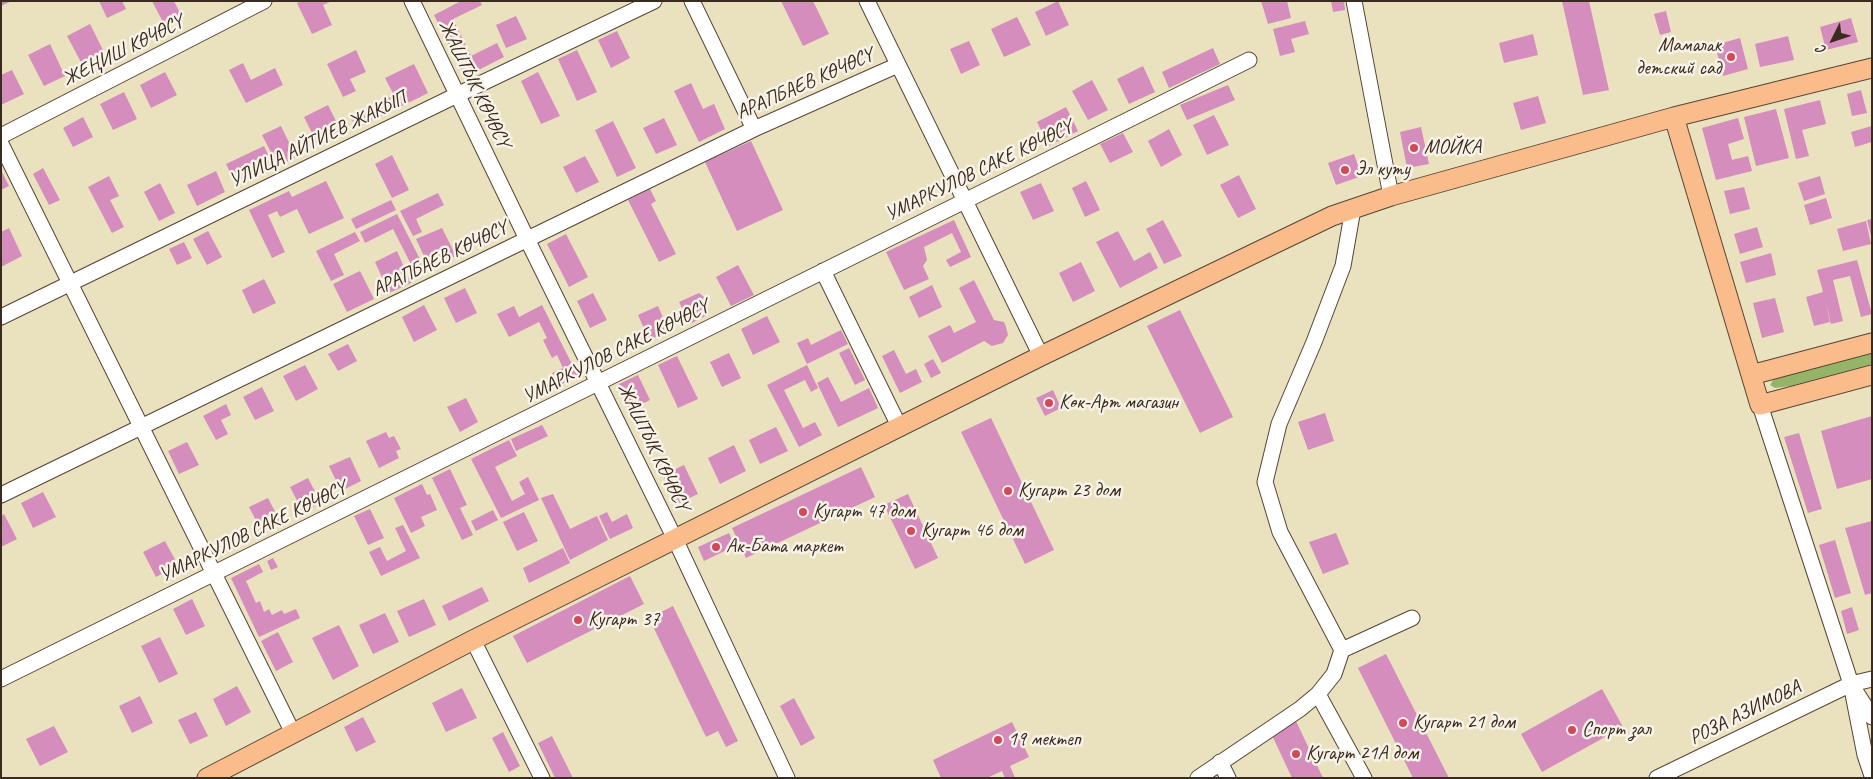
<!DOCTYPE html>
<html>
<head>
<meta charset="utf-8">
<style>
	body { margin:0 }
	#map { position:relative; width:1873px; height:779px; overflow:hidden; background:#eae1bf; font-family:Caveat,sans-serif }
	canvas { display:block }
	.frame { position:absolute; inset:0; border:2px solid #3b2a1e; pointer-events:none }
	.north { position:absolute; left:1808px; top:15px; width:50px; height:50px; -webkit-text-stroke:4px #f7f3e8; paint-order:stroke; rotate:229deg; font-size:14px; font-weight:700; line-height:20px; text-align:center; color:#3b2a1e }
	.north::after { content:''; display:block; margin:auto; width:18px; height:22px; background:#3b2a1e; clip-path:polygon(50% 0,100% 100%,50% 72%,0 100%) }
</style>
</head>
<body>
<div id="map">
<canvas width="1873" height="779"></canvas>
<div class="frame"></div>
<div class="north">С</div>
</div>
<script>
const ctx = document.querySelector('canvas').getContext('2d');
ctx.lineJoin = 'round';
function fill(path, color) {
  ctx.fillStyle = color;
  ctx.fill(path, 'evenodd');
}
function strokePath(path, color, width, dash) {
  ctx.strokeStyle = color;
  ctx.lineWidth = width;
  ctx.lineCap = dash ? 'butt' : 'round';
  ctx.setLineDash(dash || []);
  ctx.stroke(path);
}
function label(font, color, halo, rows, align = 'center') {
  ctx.font = font + ' Caveat,sans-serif';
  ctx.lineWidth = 5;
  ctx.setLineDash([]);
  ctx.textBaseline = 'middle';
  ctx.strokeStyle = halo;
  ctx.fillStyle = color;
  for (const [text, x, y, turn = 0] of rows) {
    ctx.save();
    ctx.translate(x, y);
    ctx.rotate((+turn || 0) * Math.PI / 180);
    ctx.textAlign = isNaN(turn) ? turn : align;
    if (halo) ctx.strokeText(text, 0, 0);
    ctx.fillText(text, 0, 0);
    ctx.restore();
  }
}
const forest = new Path2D(`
	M1872,352V364L1790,386L1775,388L1770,385L1773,380L1779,378Z`);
const building = new Path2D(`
	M1,1H12L1,6Z
	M99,1H122L126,9L107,18Z
	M152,1H174L181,15L164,24Z
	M302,1H332L323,5L332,25L312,34L297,3Z
	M461,1H480L482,5L453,19L471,56L497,43L504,57L465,77L434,15Z
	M781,1H813L829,34L803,46Z
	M1058,1L1069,25L1046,36L1035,12Z
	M1261,1H1287L1291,18L1268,24Z
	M1331,1H1344L1345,10L1333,12Z
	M1562,1H1589L1609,90L1583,95Z
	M1666,11L1671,32L1660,35L1654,14Z
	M516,16L527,39L506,48L496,25Z
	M1017,17L1031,45L1004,57L991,29Z
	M1851,18L1858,42L1826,50L1820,27Z
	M1305,21L1309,34L1291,39L1295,52L1280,56L1273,29Z
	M90,24L105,54L83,66L67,36Z
	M617,31L630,58L611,68L598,40Z
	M1533,34L1538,55L1504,63L1499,43Z
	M1788,36L1794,60L1760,67L1755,44Z
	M1740,38L1748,69L1723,76L1715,45Z
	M969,41L980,65L961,74L950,49Z
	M50,44L65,76L44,86L28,55Z
	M1213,48L1220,64L1169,88L1162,72Z
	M356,50L366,72L350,79L356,91L343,97L327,64Z
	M577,50L597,92L577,101L558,59Z
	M243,63L251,80L275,68L283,85L246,103L229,70Z
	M414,64L428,93L400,107L385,78Z
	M1143,66L1155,92L1129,104L1117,79Z
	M12,70L24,94L1,105V75Z
	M165,72L177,95L151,108L140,85Z
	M538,72L560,116L541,124L521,81Z
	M1092,80L1108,110L1088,120L1072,91Z
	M691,83L703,109L714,104L725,129L699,142L674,91Z
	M1228,85L1235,100L1187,120L1180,105Z
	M1861,90L1867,113L1852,116L1847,94Z
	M124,92L137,119L113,130L100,104Z
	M392,96L398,108L356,128L350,116Z
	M1538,96L1546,123L1521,130L1513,103Z
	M1820,100L1826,124L1802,130L1809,156L1796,159L1784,109Z
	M328,105L341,131L317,143L304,117Z
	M1066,107L1078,131L1049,146L1037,122Z
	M1776,109L1789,158L1756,166L1744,117Z
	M1214,115L1229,145L1207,155L1193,125Z
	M83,117L93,137L73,147L63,128Z
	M664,118L677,145L656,154L643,128Z
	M1738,118L1744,139L1728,144L1732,160L1748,156L1752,171L1716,180L1702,128Z
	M613,121L636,168L617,177L595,130Z
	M281,126L296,157L278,166L262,135Z
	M1872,126V142L1855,147L1851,132Z
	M1421,127L1429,164L1407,168L1400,132Z
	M1169,129L1182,155L1161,167L1148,141Z
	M1123,133L1133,152L1110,163L1100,144Z
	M751,141L783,210L737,231L705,162Z
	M264,146L274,167L236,185L226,164Z
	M1354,154L1362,176L1336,185L1328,163Z
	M392,155L409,190L392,198L375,164Z
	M585,156L599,182L576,193L563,167Z
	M43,168L60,200L49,205L33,174Z
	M1,170L9,186L1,190Z
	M216,171L225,192L197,206L187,185Z
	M1239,175L1256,209L1238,218L1220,185Z
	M109,176L119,196L110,200L124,227L112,233L88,187Z
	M1820,176L1825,194L1804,201L1798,183Z
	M326,181L344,218L309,234L297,209L280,217L277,211L268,215L285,252L272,258L249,210L289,191L292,197Z
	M1086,181L1100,210L1085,217L1072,188Z
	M160,183L175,213L159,221L144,192Z
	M1041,183L1054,211L1033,220L1020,192Z
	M1744,187L1750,209L1730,214L1724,191Z
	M650,189L656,201L651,204L676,254L659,262L628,200Z
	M438,193L444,205L416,219L422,232L413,236L400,211Z
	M1826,198L1832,218L1810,225L1804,205Z
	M391,200L396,210L356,229L351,219Z
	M397,214L426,271L417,276L393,229L365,243L360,232Z
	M1872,219V236H1871L1867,220Z
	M954,220L971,257L950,267L946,260L961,252L952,233L924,247L927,260L923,266L929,279L904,290L886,252Z
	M1163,220L1182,256L1164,264L1146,229Z
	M1866,221L1871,244L1843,251L1837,229Z
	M1757,227L1763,247L1740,254L1734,234Z
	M9,228L22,256L1,267V232Z
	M442,228L456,256L430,269L416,239Z
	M208,231L222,257L207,265L193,239Z
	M1118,231L1134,261L1150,252L1158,268L1120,288L1096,242Z
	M355,232L360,241L334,254L344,275L331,281L316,251Z
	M566,234L588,277L569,287L547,244Z
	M184,242L192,258L177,265L169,249Z
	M397,251L411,283L389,293L375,262Z
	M1771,253L1776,275L1746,283L1740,262Z
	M1857,260L1872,314L1861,317L1850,276L1833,280L1843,321L1831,324L1825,300L1830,322L1814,326L1806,297L1823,292L1817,270Z
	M1081,262L1095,291L1073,302L1059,273Z
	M738,265L754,295L731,306L716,277Z
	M360,271L374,299L347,312L333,284Z
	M264,279L276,303L253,314L242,290Z
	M974,280L994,320L1004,322L1006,327L1008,335L1003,343L992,346L984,341L942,363L928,336L950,325L954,333L976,322L959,288Z
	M932,285L942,307L919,318L909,297Z
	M465,288L477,313L456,323L444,298Z
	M593,293L607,320L590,328L577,301Z
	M699,293L704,297L703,300L700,302L703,308L708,307L709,314L690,324L679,302Z
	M1775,298L1784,332L1762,338L1753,303Z
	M424,305L437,330L414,342L402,317Z
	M542,305L578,376L558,386L552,373L563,368L557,355L552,358L543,340L547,338L539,322L509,337L497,314L514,306L519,317Z
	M658,306L669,331L649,340L638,315Z
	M1180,310L1233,417L1200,433L1147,326Z
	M767,316L780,342L753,355L741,329Z
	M841,330L848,344L807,364L797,343L808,338L811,345Z
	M348,344L357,361L338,371L328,354Z
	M849,348L865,380L855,385L839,353Z
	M894,350L906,374L916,369L922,382L900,393L882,356Z
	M729,353L741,378L722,387L710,362Z
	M677,356L698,399L678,408L658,365Z
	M933,359L941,373L931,378L924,364Z
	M305,365L318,389L296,401L283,376Z
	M807,365L818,388L811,392L805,380L784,390L803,428L815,422L822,435L799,447L767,385Z
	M638,375L650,400L630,410L617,385Z
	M828,377L841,402L869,388L878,408L838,427L817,383Z
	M262,387L274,411L255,420L243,397Z
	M1053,390L1061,408L1045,416L1036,398Z
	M466,398L478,422L460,432L447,407Z
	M226,404L231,415L221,420L228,434L216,440L203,416Z
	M1325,413L1334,441L1308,450L1298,422Z
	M1872,416V479L1837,489L1821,431Z
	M991,418L1054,550L1025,564L961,432Z
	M542,425L548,436L516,451L511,439Z
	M776,427L788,451L760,464L749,440Z
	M386,432L389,438L394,436L401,449L396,451L399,458L379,468L366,441Z
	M1799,433L1822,509L1808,513L1784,437Z
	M509,440L517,456L495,467L512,501L525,494L519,482L528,477L539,500L501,518L471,459Z
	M187,442L199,465L179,474L168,451Z
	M734,445L746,471L720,484L708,458Z
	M350,457L361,481L341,491L329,466Z
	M684,465L698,494L677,504L663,475Z
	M861,467L875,497L746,558L732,528Z
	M450,469L467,505L460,508L473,535L462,540L432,478Z
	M308,478L321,503L303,512L290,487Z
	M422,484L427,495L430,494L437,510L421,517L425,526L411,533L394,498Z
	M43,492L56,517L33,528L21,503Z
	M553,494L570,529L597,516L608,540L570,560L541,498Z
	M908,494L938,558L915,569L884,505Z
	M268,498L281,523L262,532L249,507Z
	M370,509L384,538L368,545L354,516Z
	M493,510L498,520L476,531L471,521Z
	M524,512L538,541L517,551L503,522Z
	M607,512L612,522L627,514L633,528L610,539L599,516Z
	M4,514L17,539L1,547V516Z
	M1872,521V593L1865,595L1845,528Z
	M403,525L420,558L381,576L369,552L380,547L387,561L406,551L395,528Z
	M729,533L735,546L704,561L698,547Z
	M1336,533L1349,564L1323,574L1309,542Z
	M1835,540L1851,593L1835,598L1819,545Z
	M165,541L178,565L156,577L143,552Z
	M563,548L570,563L529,583L523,568Z
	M273,558L278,567L271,570L267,561Z
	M259,564L263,572L246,581L256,603L260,601L264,612L269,609L272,615L282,610L284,614L296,609L300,618L259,637L231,578Z
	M630,576L644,604L527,663L513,636Z
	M482,587L489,601L449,621L442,606Z
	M192,599L205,626L186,635L173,609Z
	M424,599L436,625L409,637L397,611Z
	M673,606L738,741L726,747L718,731L706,737L649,618Z
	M1852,607L1859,630L1847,634L1841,611Z
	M385,613L399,642L373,654L359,625Z
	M339,625L359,666L333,680L312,638Z
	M278,632L293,662L276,671L261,641Z
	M160,637L178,674L159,683L141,646Z
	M1386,654L1449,778H1413L1358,668Z
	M237,686L251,712L226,726L213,699Z
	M462,688L477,718L446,732L432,703Z
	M1602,689L1623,727L1542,772L1521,734Z
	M140,696L153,723L132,733L119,706Z
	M794,698L815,738L801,746L780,706Z
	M196,712L208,736L190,744L178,720Z
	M363,717L376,742L356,752L344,727Z
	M1295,719L1323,778H1292L1270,731Z
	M1012,722L1029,757L1010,766L1015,778H1005L1002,771L987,778H941L933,760Z
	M54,726L68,752L40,766L26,739Z
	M503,732L520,766L509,772L492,738Z
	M552,736L573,778H555L538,743Z`);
const minor = new Path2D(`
	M412,1L527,239L675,539L787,778
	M692,1L754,129
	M867,1L1041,356
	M1354,1L1391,196
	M1,136L264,1
	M1,144L293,733
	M823,271L900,428
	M1,317L457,95L654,1
	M1760,405L1851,684L1865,755L1872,776
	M1,495L754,129L898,65
	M473,640L542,778
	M1342,650L1412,618
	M1,679L1249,60
	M1856,692L1872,717
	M1318,694L1364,778
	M1220,762L1228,778
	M1198,778L1300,709L1318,694L1334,674L1342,650L1280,532L1265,482L1279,424L1314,342L1343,266L1353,209
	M1657,778L1851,684L1872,679`);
const major = new Path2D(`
	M1674,117L1760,405L1872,375
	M1751,375L1872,343
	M207,778L473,640L1041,356L1332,216L1391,196L1674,117L1872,68`);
const markers = [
	[1731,57,5,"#d1495b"],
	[1414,148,5,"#d1495b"],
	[1345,170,5,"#d1495b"],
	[1049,403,5,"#d1495b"],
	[1008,491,5,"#d1495b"],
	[803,512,5,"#d1495b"],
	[911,531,5,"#d1495b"],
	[716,547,5,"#d1495b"],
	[578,620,5,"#d1495b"],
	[1403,723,5,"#d1495b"],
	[1572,730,5,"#d1495b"],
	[998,740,5,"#d1495b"],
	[1296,754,5,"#d1495b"]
];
const poiNames = [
	["Мамалак",1721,46,"right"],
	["детский сад",1721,69,"right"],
	["МОЙКА",1424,148],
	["Эл куту",1355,170],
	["Көк-Арт магазин",1059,403],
	["Кугарт 23 дом",1018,491],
	["Кугарт 47 дом",813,512],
	["Кугарт 46 дом",921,531],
	["Ак-Бата маркет",726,547],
	["Кугарт 37",588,620],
	["Кугарт 21 дом",1413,723],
	["Спорт зал",1582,730],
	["19 мектеп",1008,740],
	["Кугарт 21А дом",1306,754]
];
const streetNames = [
	["ЖЕҢИШ КӨЧӨСҮ",123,51,-27],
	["ЖАШТЫК КӨЧӨСҮ",474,84,64],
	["АРАПБАЕВ КӨЧӨСҮ",805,84,-24],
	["УЛИЦА АЙТИЕВ ЖАКЫП",318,140,-26],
	["УМАРКУЛОВ САКЕ КӨЧӨСҮ",979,171,-26],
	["АРАПБАЕВ КӨЧӨСҮ",440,259,-26],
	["УМАРКУЛОВ САКЕ КӨЧӨСҮ",616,352,-27],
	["ЖАШТЫК КӨЧӨСҮ",653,447,64],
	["УМАРКУЛОВ САКЕ КӨЧӨСҮ",253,532,-26],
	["РОЗА АЗИМОВА",1745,713,-26]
];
fill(forest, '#94b568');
fill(building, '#d58dbe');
strokePath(minor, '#554536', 17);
strokePath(major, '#554536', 21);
strokePath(minor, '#fff', 15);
strokePath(major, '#f9bc8a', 19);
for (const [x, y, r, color] of markers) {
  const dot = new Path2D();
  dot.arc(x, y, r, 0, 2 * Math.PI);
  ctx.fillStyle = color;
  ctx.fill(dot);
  strokePath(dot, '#f7f3e8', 2);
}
label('20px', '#3b2a1e', '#f7f3e8', poiNames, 'left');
label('20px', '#3b2a1e', '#f7f3e8', streetNames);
</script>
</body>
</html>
